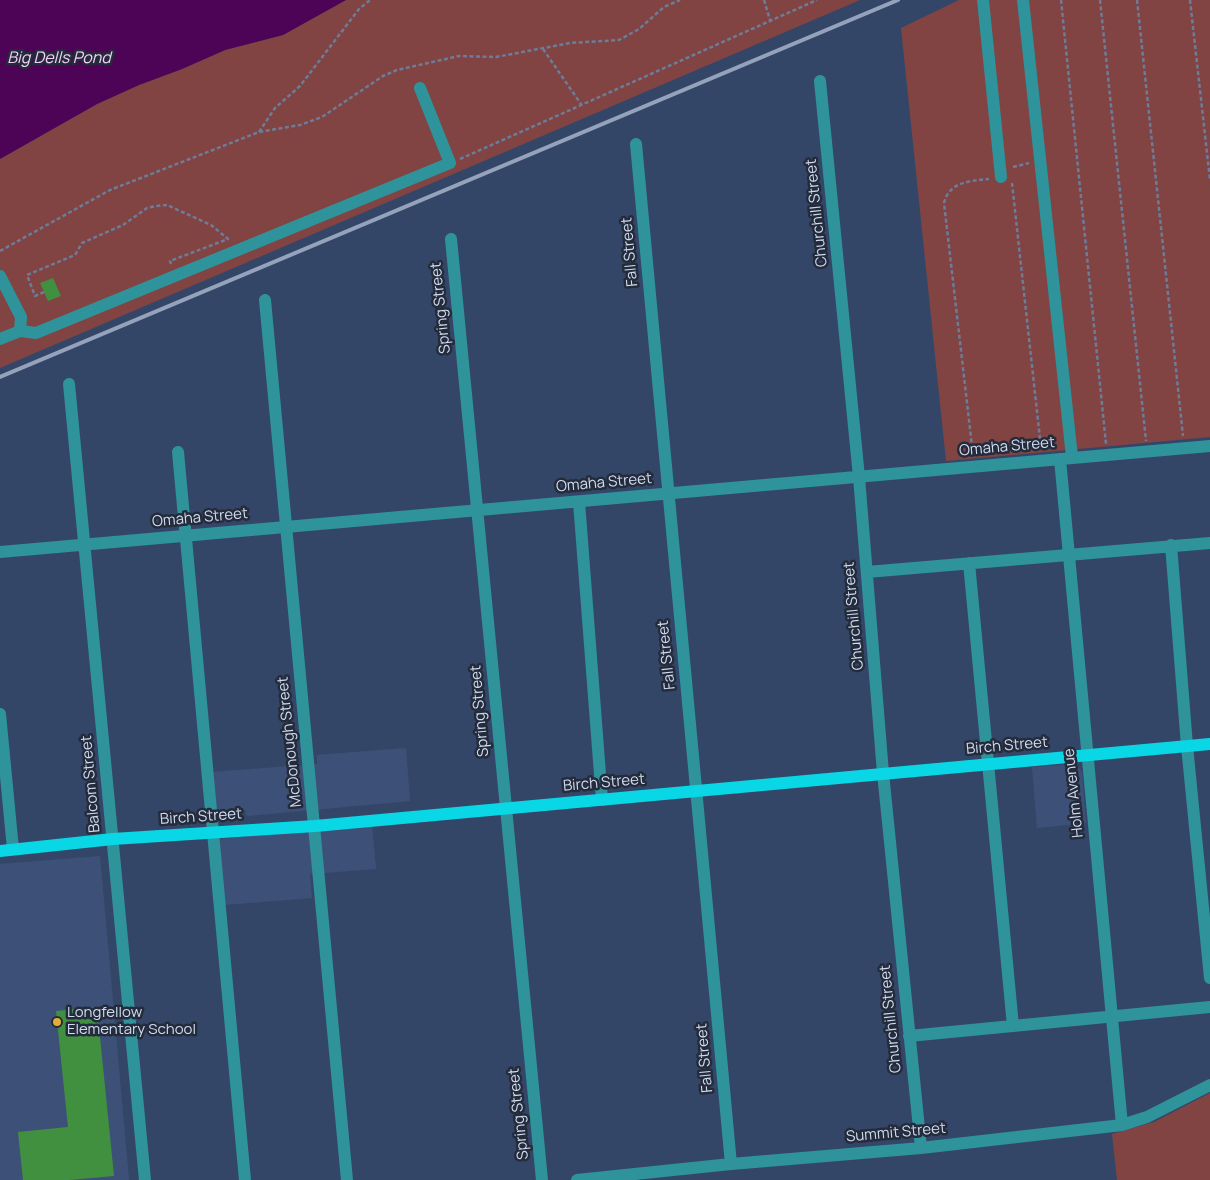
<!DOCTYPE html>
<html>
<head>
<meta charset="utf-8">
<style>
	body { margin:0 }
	canvas { display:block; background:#344668 }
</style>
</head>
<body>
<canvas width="1210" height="1180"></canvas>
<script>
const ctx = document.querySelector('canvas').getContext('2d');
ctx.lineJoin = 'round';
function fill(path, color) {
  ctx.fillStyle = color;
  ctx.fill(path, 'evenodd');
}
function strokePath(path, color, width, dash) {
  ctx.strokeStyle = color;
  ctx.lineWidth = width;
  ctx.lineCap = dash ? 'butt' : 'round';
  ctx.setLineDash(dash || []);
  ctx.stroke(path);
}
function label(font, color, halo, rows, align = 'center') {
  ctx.font = font + ' Manrope,sans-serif';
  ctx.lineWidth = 5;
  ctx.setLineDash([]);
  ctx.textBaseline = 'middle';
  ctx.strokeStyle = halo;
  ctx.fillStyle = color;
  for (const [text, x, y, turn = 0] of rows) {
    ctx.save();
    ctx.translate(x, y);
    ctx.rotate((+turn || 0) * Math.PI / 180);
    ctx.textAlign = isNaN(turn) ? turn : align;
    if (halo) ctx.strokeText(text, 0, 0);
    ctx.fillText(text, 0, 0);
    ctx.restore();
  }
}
const built = new Path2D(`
	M406,748L410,801L247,816L245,810L216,813L212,772L317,764V755Z
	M1076,764L1082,772L1086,823L1037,828L1032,767Z
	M372,825L376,869L310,874L312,898L224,905L219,839Z
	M100,856L129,1180H0V864Z`);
const green = new Path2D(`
	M346,0H860L0,368V159L97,104L139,85L182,69L225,50L283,35Z
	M959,0H1210V437L946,461L901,28Z
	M1210,1093V1180H1117L1112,1134L1154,1122Z`);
const water = new Path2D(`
	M0,0H346L283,35L225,50L182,69L139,85L97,104L0,159Z`);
const building = new Path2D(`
	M53,278L61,296L48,301L40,283Z
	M97,1007L114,1176L69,1180H23L18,1132L68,1127L56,1011Z`);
const path = new Path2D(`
	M764,0L770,20
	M1061,0L1106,444
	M1100,0L1146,441
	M1137,0L1183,436
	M1190,0L1210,180
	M543,49L581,104
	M259,132L275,108L300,86L359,9L370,0
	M460,159L817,0
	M1013,167L1029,163
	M1012,183L1041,448
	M0,251L110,190L259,132L300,125L322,117L383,76L397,70L459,56L496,57L570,43L619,40L639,29L664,7L680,0
	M44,292L35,296L27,275L75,255L82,243L123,225L147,208L156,206L167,205L211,225L228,239L170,261L171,264
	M973,455L944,203C949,182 969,181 989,179`);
const minor = new Path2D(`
	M983,0L1001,177
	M1023,0L1072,457
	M820,81L859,477L883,773L921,1148
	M636,144L731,1164
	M451,239L542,1180
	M0,276L21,317L20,331
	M265,300L347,1180
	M0,339L20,331L36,333L450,163L420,88
	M69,384L145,1180
	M178,452L245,1180
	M1060,459L1122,1125
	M579,502L602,800
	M1171,545L1187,746L1210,978
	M0,552L1210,446
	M969,563L1013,1026
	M867,572L1210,543
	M0,714L13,849
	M909,1036L1210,1007
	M577,1180L731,1164L921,1148L1122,1125L1147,1117L1210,1085`);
const major = new Path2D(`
	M0,851L113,839L315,826L1210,744`);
const rail = new Path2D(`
	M0,377L898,0`);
const markers = [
	[57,1022,5,"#e3ae35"]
];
const streetNames = [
	["Churchill Street",817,213,-96],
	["Fall Street",630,252,-95],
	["Spring Street",441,308,-96],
	["Omaha Street",1007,447,-5],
	["Omaha Street",604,483,-5],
	["Omaha Street",200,518,-5],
	["Churchill Street",854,616,-95],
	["Fall Street",667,655,-96],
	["Spring Street",480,711,-95],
	["McDonough Street",290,742,-96],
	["Birch Street",1007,746,-5],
	["Birch Street",604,783,-5],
	["Balcom Street",91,784,-95],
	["Holm Avenue",1074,793,-96],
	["Birch Street",201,817,-4],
	["Churchill Street",891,1019,-96],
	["Fall Street",705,1058,-95],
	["Spring Street",519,1114,-96],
	["Summit Street",896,1133,-5]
];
const poiNames = [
	["Longfellow",67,1013],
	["Elementary School",67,1030]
];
const waterNames = [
	["Big Dells Pond",59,59]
];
fill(built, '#3d5178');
fill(green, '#814442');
fill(water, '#4d0356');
fill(building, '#419040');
strokePath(path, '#6c7c99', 2.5, [4, 2.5]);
strokePath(minor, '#2f939b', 12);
strokePath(major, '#0ad7e5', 12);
strokePath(rail, '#95a2bc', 4);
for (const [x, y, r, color] of markers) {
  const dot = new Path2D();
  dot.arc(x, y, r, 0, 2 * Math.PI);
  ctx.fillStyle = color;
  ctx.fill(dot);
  strokePath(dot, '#242c3c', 2);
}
label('15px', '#d0dbf0', '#242c3c', streetNames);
label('15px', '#d0dbf0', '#242c3c', poiNames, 'left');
label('italic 16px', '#f5d0f9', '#242c3c', waterNames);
</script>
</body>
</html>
